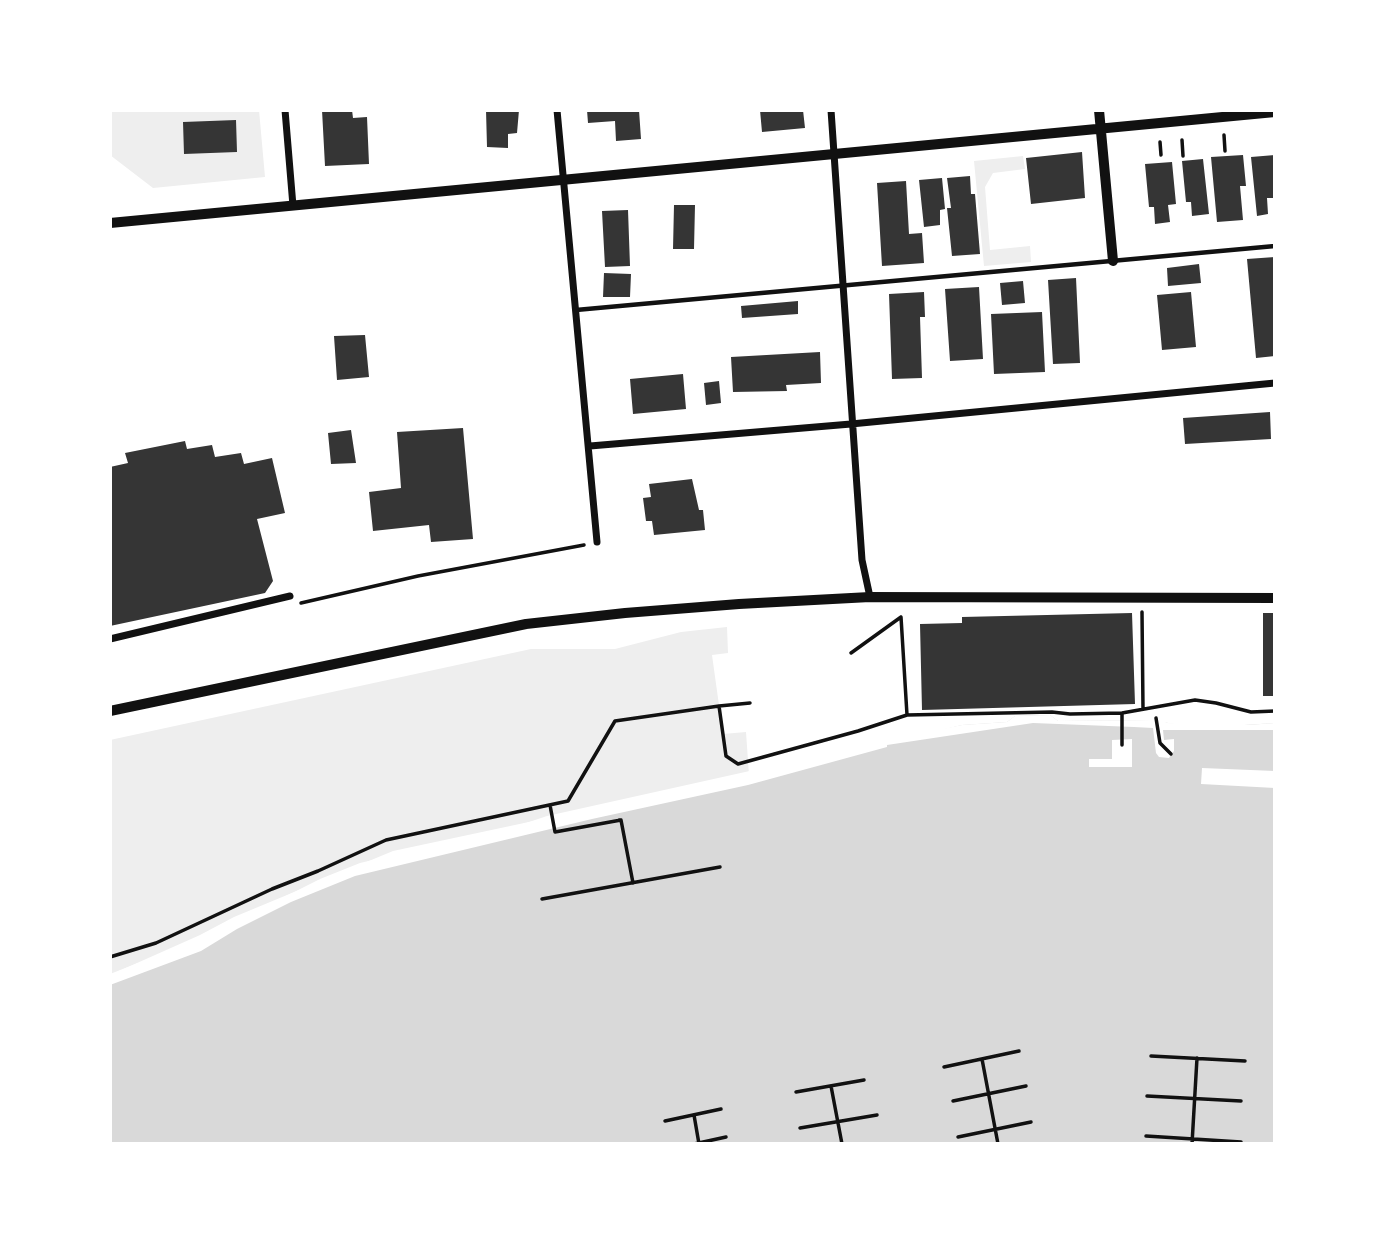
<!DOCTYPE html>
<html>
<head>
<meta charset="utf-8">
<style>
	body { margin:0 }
	#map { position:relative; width:1385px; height:1254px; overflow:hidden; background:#fff; font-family:"DM Sans",sans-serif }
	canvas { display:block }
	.frame { position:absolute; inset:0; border:112px solid #fff; pointer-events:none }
</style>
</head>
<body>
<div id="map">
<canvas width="1385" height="1254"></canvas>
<div class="frame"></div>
</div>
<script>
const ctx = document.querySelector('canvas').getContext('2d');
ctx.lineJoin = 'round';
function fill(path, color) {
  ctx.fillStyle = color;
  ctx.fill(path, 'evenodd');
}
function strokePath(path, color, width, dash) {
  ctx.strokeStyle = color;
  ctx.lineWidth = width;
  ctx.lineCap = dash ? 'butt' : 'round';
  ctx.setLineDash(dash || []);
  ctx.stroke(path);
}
const green = new Path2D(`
	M110,110H259L265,177L153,188L110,155Z
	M1023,156L1025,169L993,173L985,187L990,250L1030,246L1031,262L984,266L974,161Z
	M727,627L728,653L712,655L723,734L746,732L749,775L393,851L234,917L200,935L110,975V740L531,649H615L681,632Z`);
const water = new Path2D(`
	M1050,715L1058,721L1152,720C1191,729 1235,726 1275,723V1144H110V977L208,939L350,868L962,725L1007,722L1015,716Z`);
const pier = new Path2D(`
	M1050,715L1058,721L1152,720L1154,716L1167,723L1247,725L1275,723V730H1163L1164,740L1174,739V751L1169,758L1159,757L1156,753L1153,728L1134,727L1033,723L887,745V747L748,785L592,819L355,876L291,902L237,929L201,951L110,985V974L207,936L320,879L360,863L517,826L547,816L754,770L884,737L886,740L962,725L1007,722L1015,716Z
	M1132,739V767H1089V759H1112V740Z
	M1202,768L1275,771V788L1201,784Z`);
const building = new Path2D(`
	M322,110H352L353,118L367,117L369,164L325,166Z
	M486,110H519L517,133L508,134V148L487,147Z
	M587,110H639L641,139L616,141L615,121L588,123Z
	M760,110H803L805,128L762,132Z
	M236,120L237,152L184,154L183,122Z
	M1082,152L1085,198L1031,204L1026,158Z
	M1243,155L1246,186H1240L1243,220L1217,222L1211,157Z
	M1275,155V198H1267L1268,214L1257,216L1251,157Z
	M1203,159L1209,214L1192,216L1191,202H1186L1182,161Z
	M1172,162L1176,204L1168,205L1170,222L1155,224L1154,207H1149L1145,164Z
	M970,176L971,194H975L980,254L952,256L947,208H951L947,178Z
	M942,178L945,209L940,210V225L924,227L919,180Z
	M906,181L909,234L922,233L924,263L882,266L877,183Z
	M674,205H695L694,249H673Z
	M628,210L630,266L605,267L602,211Z
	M1275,257V356L1256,358L1247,259Z
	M1199,264L1201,283L1168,286L1167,268Z
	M604,273L631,274L630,297H603Z
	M1076,278L1080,363L1053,364L1048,280Z
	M1023,281L1025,303L1002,305L1000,283Z
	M979,287L983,359L950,361L945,289Z
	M924,292L925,317H920L922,378L892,379L889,294Z
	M1191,292L1196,347L1162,350L1157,295Z
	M798,301V314L742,318L741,306Z
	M1042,312L1045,372L994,374L991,314Z
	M365,335L369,377L337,380L334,336Z
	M820,352L821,383L786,385L787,391L733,392L731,357Z
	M683,374L686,409L633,414L630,379Z
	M719,381L721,403L706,405L704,383Z
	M1270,412L1271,439L1185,444L1183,418Z
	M463,428L473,539L431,542L429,525L373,531L369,492L401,488L397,432Z
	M351,430L356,463L331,464L328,433Z
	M185,441L187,449L212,445L215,457L241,453L244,464L272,458L285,513L257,519L273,581L265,593L110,626V467L128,463L125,453Z
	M692,479L699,510H703L705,530L654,535L652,521H646L643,498L651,497L649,484Z
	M1132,613L1135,704L922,710L920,624L962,623V617Z
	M1263,613H1275V696H1263Z`);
const path = new Path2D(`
	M1224,135L1225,151
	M1182,140L1183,156
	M1160,142L1161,155
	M301,603L418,576L584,545
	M1142,612L1143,709
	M901,617L907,715
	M851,653L901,617
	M719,706L750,703
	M1122,713V745
	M1156,718L1160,743L1171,754
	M550,805L555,832L621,820
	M619,820H621L633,883
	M542,899L720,867
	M110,957L156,943L272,889L318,871L386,840L568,801L615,721L719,706L726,756L738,764L858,731L907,715L1052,712L1070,714L1122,713L1195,700L1216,703L1251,712L1275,711
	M1151,1056L1245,1061
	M982,1059L998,1144
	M944,1067L1019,1051
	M831,1086L842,1144
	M796,1092L864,1080
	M1147,1096L1241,1101
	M953,1101L1026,1086
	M694,1115L699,1144
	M665,1121L721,1109
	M800,1128L877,1115
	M1146,1136L1241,1142
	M958,1137L1031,1122
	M694,1144L726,1137
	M1192,1144L1197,1058`);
const service = new Path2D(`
	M576,310L1275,246`);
const minor = new Path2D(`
	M285,110L293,206
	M557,110L597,542
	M831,110L862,560L870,597
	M590,446L851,424L1275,383
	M110,639L290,596`);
const tertiary = new Path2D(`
	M1099,110L1113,261
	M110,223L1275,112
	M110,711L526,624L625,613L739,604L870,597L1275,598`);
fill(green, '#eee');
fill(water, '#d9d9d9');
fill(pier, '#fff');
fill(building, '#353535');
strokePath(path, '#111', 3.5);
strokePath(service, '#111', 4.5);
strokePath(minor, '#111', 7);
strokePath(tertiary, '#111', 10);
</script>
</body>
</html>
